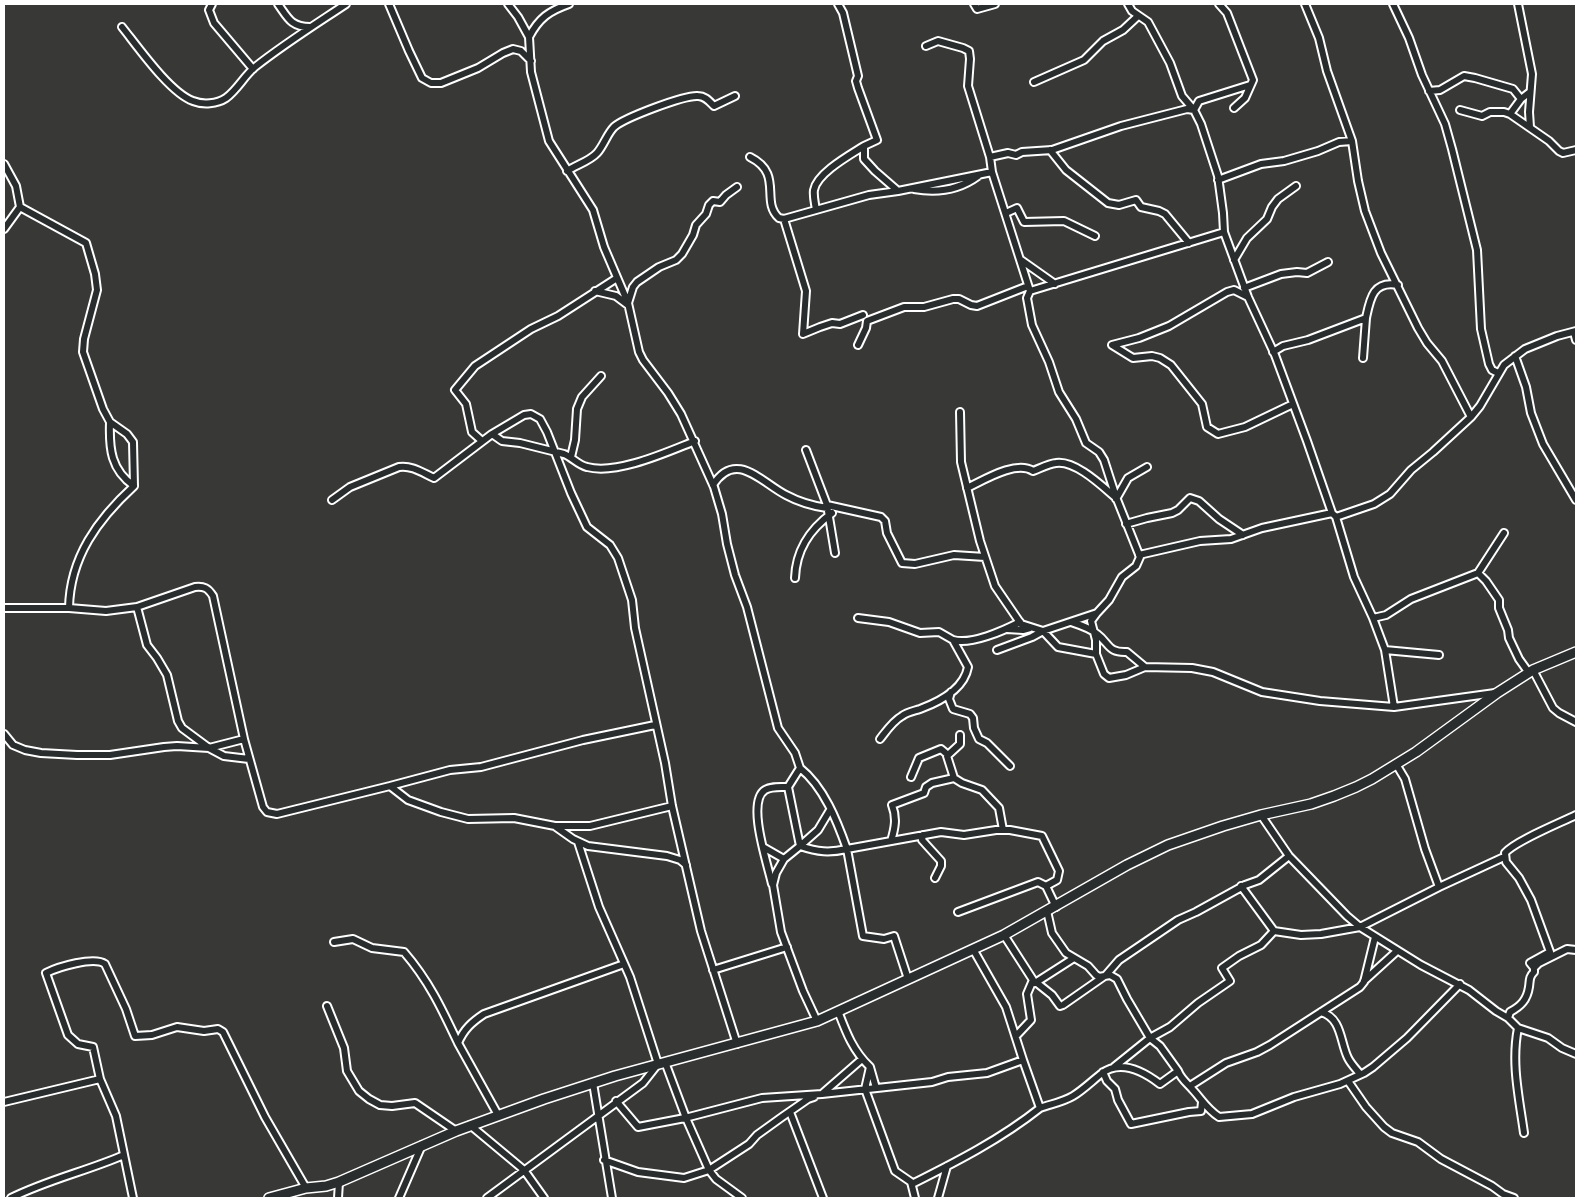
<!DOCTYPE html>
<html>
<head>
<meta charset="utf-8">
<style>
	body { margin:0 }
	#map { position:relative; width:1580px; height:1202px; overflow:hidden; background:#383836; font-family:"Comic Neue",sans-serif }
	canvas { display:block }
	.frame { position:absolute; inset:0; border:5px solid #fff; pointer-events:none }
</style>
</head>
<body>
<div id="map">
<canvas width="1580" height="1202"></canvas>
<div class="frame"></div>
</div>
<script>
const ctx = document.querySelector('canvas').getContext('2d');
ctx.lineJoin = 'round';
function strokePath(path, color, width, dash) {
  ctx.strokeStyle = color;
  ctx.lineWidth = width;
  ctx.lineCap = dash ? 'butt' : 'round';
  ctx.setLineDash(dash || []);
  ctx.stroke(path);
}
const street = new Path2D(`
	M212,4L209,10L214,23L253,69
	M278,4C288,18 291,27 310,27
	M389,4L409,51L422,78L431,83H441L478,68L503,53L513,49L521,51L531,61
	M508,4L518,17L529,37L531,72L549,141L593,210L604,247L628,303L639,352L643,360L668,393L681,414L714,487L722,514L727,544L735,575L747,607L778,728L795,753L800,768L788,787L800,846L784,859L776,873L773,885L781,932L803,991L817,1021
	M838,4L843,13L858,76L856,81L858,88L877,140L864,146V159L875,171L898,191L992,172L1030,291L1224,232
	M974,4L977,9L995,4
	M1128,4L1132,11L1148,22L1170,63L1182,96L1194,110L1201,124L1218,176L1223,213L1224,232L1248,297L1275,355L1307,441L1332,513L1336,517L1354,577L1373,618L1385,650L1394,707L1495,693
	M1219,4L1227,13L1253,80L1245,98L1234,108
	M1305,4L1319,38L1327,71L1352,141L1358,181L1365,211L1381,253L1418,328L1427,343L1442,361L1471,417
	M1393,4L1409,38L1422,75L1445,124L1452,149L1477,250L1481,329L1489,364L1492,370L1498,373
	M1518,4L1532,74L1529,112L1530,127
	M122,27C138,47 170,93 193,101C203,105 217,104 226,98C238,89 244,76 255,67C284,44 316,24 346,4
	M529,37C539,18 549,11 569,4
	M926,46L938,41L963,48L969,51L970,59L968,86L990,157
	M1034,82L1084,60L1103,41L1123,30L1138,16
	M1429,91L1440,90L1464,76L1475,78L1513,89L1521,99L1530,92
	M1460,110L1482,116L1490,112H1504L1510,114L1549,141L1559,151L1563,153L1576,150
	M1510,114L1521,99
	M1050,150L1066,170L1108,203L1119,205L1136,200L1141,207L1159,211L1165,214L1189,243
	M750,157C784,174 760,201 779,218L784,219L869,195L898,191
	M4,164L16,186L20,207L86,243L95,274L97,290L84,339L83,352L103,409L110,422L127,434L133,442L134,486C98,519 70,557 69,608L106,611L137,607L147,645L157,658L167,675L178,721L182,728L209,748L244,739L263,807L267,812L277,814L390,786L408,800L441,812L468,819L514,818L555,826H590L672,806
	M567,171C576,165 590,161 597,153C604,145 607,134 614,127C624,118 684,95 698,96C705,96 709,101 714,106L735,96
	M992,172L990,157L1008,153L1016,155L1022,152L1052,150L1121,126L1187,109L1194,110L1199,101L1250,85
	M1218,180L1261,164L1284,161L1318,151L1339,142L1352,141
	M914,189C936,193 959,190 978,176
	M816,210C815,203 813,196 814,190C817,173 850,155 864,146
	M1006,213L1017,208L1024,222L1064,221L1095,236
	M784,219L806,291L803,334L820,327L832,323L840,324L863,315
	M4,229L20,207
	M1021,260L1055,284
	M1234,260L1247,238L1267,219L1272,207L1278,199L1296,186
	M1244,288L1281,274L1297,272L1307,273L1328,262
	M595,291L616,296L628,305
	M1248,297L1234,290L1227,292L1169,326L1139,338L1112,345L1133,358L1152,356L1160,358L1171,365L1202,404L1207,427L1218,434L1245,427L1293,404
	M628,303L633,287L637,282L659,267L676,260L682,254L693,235L696,225L706,214L709,205L713,201L720,202L726,195L737,187
	M1366,318C1370,299 1373,280 1398,285
	M1574,332L1576,340
	M858,345L866,328L867,321L904,307H924L953,299H959L971,305L977,306L1028,286
	M1273,352L1283,346L1308,340L1366,318L1363,358
	M1515,356L1526,387L1531,413L1543,444L1576,500
	M960,412L961,462L980,541L995,586L1021,624L1043,631L1058,647L1096,654L1104,674L1109,678L1126,675L1145,667L1192,668L1213,672L1262,692L1320,701L1394,707
	M110,422C109,449 111,470 134,486
	M492,434L524,415L531,414L540,419L547,432L571,493L587,527L610,545L618,558L632,600L635,628L665,763L672,806L701,931L737,1044
	M482,441L472,432L466,404L455,390L475,366L531,329L558,316L617,278
	M806,450L827,505
	M571,457L575,440L577,409L582,397L601,376
	M713,485C736,449 762,483 786,495C799,502 813,506 827,508
	M967,488C984,480 1016,460 1033,471C1041,468 1048,464 1056,463C1075,460 1101,485 1115,497
	M1116,499L1128,478L1147,467
	M332,500L350,487L399,467C412,465 423,473 434,478L492,434L502,441L520,443L564,454C572,457 578,465 587,467C617,475 667,452 695,441
	M1336,517L1374,504L1390,494L1411,470L1433,452L1471,417L1480,406L1504,365L1525,349L1557,336L1576,331
	M1126,524L1147,518L1172,513L1178,510L1190,498L1199,501L1219,519L1243,535
	M835,553L827,505L881,517L885,521L887,533L902,563L915,564L954,555L985,557
	M1139,555L1200,541L1231,539L1262,528L1332,513
	M1478,573L1504,533
	M795,578C796,550 809,530 832,513
	M137,607L195,587C204,586 208,588 213,596L244,739
	M4,608H69
	M858,618L889,622L920,633L939,632L953,640
	M1373,618L1386,615L1411,599L1478,573L1486,581L1499,600V608L1508,630L1509,638L1519,659L1529,673
	M1071,622C1080,625 1090,628 1097,634C1110,644 1108,653 1127,652L1145,667
	M1007,629L1023,630L1030,628
	M997,650L1032,637L1043,631L1097,613L1109,600L1122,577L1136,566L1140,557L1116,497L1104,460L1099,452L1086,443L1076,419L1059,392L1049,362L1032,325L1027,298L1030,291
	M1385,650L1439,655
	M1096,654V640L1091,621L1097,613
	M1533,670L1553,708L1559,713L1576,722
	M951,692L949,699L953,709L970,714L973,718L974,728L979,739L987,743L1010,766
	M4,734L13,745L25,750L41,753L77,755H110L164,747L177,746L209,748L224,756L249,759
	M960,735V744L947,756L954,778L962,783L982,790L999,808L1003,830
	M880,739C887,730 893,721 902,716C907,712 914,711 920,709C939,702 964,689 968,667L953,640C971,645 1003,631 1020,622
	M800,768C824,787 837,821 847,849C829,853 818,852 800,846
	M911,777L919,758L941,749L948,755
	M390,786L450,770L481,767L583,740L655,725
	M1261,815L1289,856L1347,916L1360,927L1421,965L1469,990L1496,1011L1508,1018L1518,1028C1511,1063 1519,1097 1524,1133
	M556,827L573,839L588,846L667,856L680,860L686,865
	M923,835L922,840L941,861V866L935,878
	M891,841C895,828 897,818 892,805L924,793L926,787L932,783L954,778
	M800,846L818,830L830,810
	M763,847L784,859
	M772,884C768,865 746,802 765,790C771,786 780,787 788,787
	M1439,887L1504,857
	M1047,911L1052,933L1066,953L1088,966L1096,975L1099,977L1110,975L1117,979L1127,999L1150,1038L1160,1046L1178,1071
	M958,912L1038,882L1046,886
	M1274,931L1301,935L1321,934L1360,927L1439,887L1425,849L1405,779L1396,764
	M1004,935L1033,980L1027,994L1031,1020L1016,1036
	M334,942L353,939L372,948L404,952C429,981 442,1009 458,1043
	M973,949L1006,1007L1023,1060
	M1534,968L1539,963L1567,949L1576,950
	M713,970L787,947
	M908,979L894,936L884,939L863,936L847,849L941,832L964,835L996,830H1010L1042,836L1059,871L1057,880L1046,886L1056,907
	M1364,981L1397,951
	M1035,983L1074,958
	M1037,983L1052,995L1060,1006L1063,1005L1106,975L1119,960L1178,920L1196,912L1245,885L1259,880L1289,856
	M327,1006L344,1048L347,1071L359,1091L369,1099L380,1105L392,1106L415,1103L456,1131
	M838,1011C846,1032 853,1051 870,1067L865,1089L895,1171L911,1182L915,1198
	M1321,1012C1342,1018 1340,1042 1348,1058C1351,1064 1356,1069 1360,1074
	M1508,1018L1510,1012C1521,1006 1527,1000 1529,987C1530,980 1529,977 1534,972V968L1530,963L1550,952L1531,900L1519,878L1506,862L1505,853C1515,841 1560,823 1576,815
	M1518,1028L1548,1038L1562,1048L1576,1054
	M665,1062L686,1118L709,1170L716,1179L742,1198
	M870,1067L876,1088
	M1114,1067L1150,1038L1170,1027L1198,1003L1230,981L1222,968L1239,956L1261,945L1274,931L1241,886
	M1103,1072L1107,1081L1115,1089L1118,1100L1131,1124L1189,1112L1201,1111L1202,1102
	M1348,1081L1366,1107L1384,1127L1392,1133L1418,1142L1441,1159L1492,1186L1503,1194L1514,1198
	M593,1083L612,1198
	M1190,1086L1226,1063L1257,1052L1270,1045L1360,987L1364,982L1375,937
	M823,1093L862,1059
	M616,1101L638,1127L685,1118L762,1098L822,1094L932,1082L948,1077L987,1073L1023,1060L1040,1108C1051,1104 1063,1102 1073,1096C1083,1090 1092,1081 1101,1074C1120,1059 1143,1071 1160,1084L1178,1071C1181,1079 1188,1084 1193,1090C1203,1101 1206,1108 1219,1117L1252,1114L1294,1097L1340,1084L1364,1073L1373,1067L1407,1038L1460,984
	M4,1102L100,1079
	M790,1112L823,1198
	M498,1115L458,1043C464,1029 472,1022 484,1014L624,964
	M470,1125L524,1170L544,1198
	M604,1160L638,1172L684,1178L709,1170L749,1144L757,1135L782,1117L808,1099L814,1097
	M912,1184C956,1162 1001,1139 1040,1108
	M11,1198C47,1180 87,1171 124,1155
	M133,1198L116,1116L100,1079L93,1047L78,1044L68,1035L46,973C58,967 94,956 105,964L126,1009L135,1036L152,1035L177,1027L204,1031L218,1029L223,1032L265,1117L306,1188
	M338,1198L339,1182
	M399,1198L422,1145
	M487,1198L643,1083L658,1064L630,977L599,907L578,842
	M938,1198L947,1166`);
const secondary = new Path2D(`
	M269,1198L306,1188L326,1186L339,1182L456,1131L544,1099L615,1076L817,1021L1004,935L1127,865L1168,845L1223,826L1261,815L1311,804L1334,796L1356,787L1372,779L1416,752L1497,693L1533,670L1576,652`);
strokePath(street, '#fff', 10);
strokePath(secondary, '#fff', 12);
strokePath(street, '#2a2d2e', 6);
strokePath(secondary, '#2a2d2e', 9);
</script>
</body>
</html>
